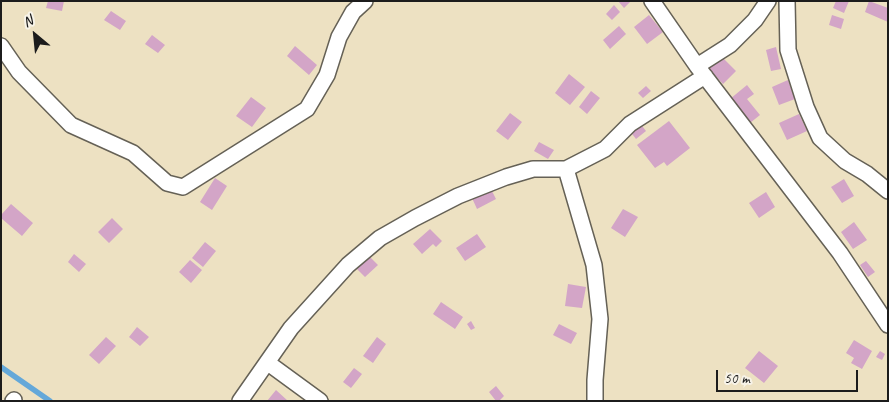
<!DOCTYPE html>
<html>
<head>
<meta charset="utf-8">
<style>
	body { margin:0 }
	#map { position:relative; width:889px; height:402px; overflow:hidden; background:#ede1c2; font-family:Caveat,sans-serif }
	canvas { display:block }
	.frame { position:absolute; inset:0; border:2px solid #1c1c1c; pointer-events:none }
	.north { position:absolute; left:10px; top:10px; width:50px; height:50px; -webkit-text-stroke:4px #f7f3e8; paint-order:stroke; rotate:332deg; font-size:14px; font-weight:700; line-height:20px; text-align:center; color:#1c1c1c }
	.north::after { content:''; display:block; margin:auto; width:18px; height:22px; background:#1c1c1c; clip-path:polygon(50% 0,100% 100%,50% 72%,0 100%) }
	.scale { position:absolute; left:716px; top:370px; width:142px; height:22px; box-sizing:border-box; border:2px solid #1c1c1c; border-top:0; padding-left:6px; font-size:15px; line-height:18px; white-space:nowrap; color:#1c1c1c; -webkit-text-stroke:4px #f7f3e8; paint-order:stroke }
</style>
</head>
<body>
<div id="map">
<canvas width="889" height="402"></canvas>
<div class="frame"></div>
<div class="north">N</div>
<div class="scale">50 m</div>
</div>
<script>
const ctx = document.querySelector('canvas').getContext('2d');
ctx.lineJoin = 'round';
function strokePath(path, color, width, dash) {
  ctx.strokeStyle = color;
  ctx.lineWidth = width;
  ctx.lineCap = dash ? 'butt' : 'round';
  ctx.setLineDash(dash || []);
  ctx.stroke(path);
}
function fill(path, color) {
  ctx.fillStyle = color;
  ctx.fill(path, 'evenodd');
}
const stream = new Path2D(`
	M1,367L50,401`);
const building = new Path2D(`
	M48,1H64L62,11L46,8Z
	M618,1H631L624,8Z
	M836,1H849L844,13L833,8Z
	M869,1L888,8V22L865,12Z
	M614,5L620,12L612,20L606,14Z
	M111,11L126,21L120,30L104,20Z
	M649,15L663,32L647,44L634,27Z
	M832,15L844,19L841,29L829,25Z
	M619,26L626,34L610,49L603,40Z
	M152,35L165,45L158,53L145,44Z
	M295,46L317,65L309,75L287,56Z
	M776,47L781,69L771,71L766,50Z
	M721,56L736,71L723,84L708,68Z
	M569,74L585,87L570,105L555,93Z
	M788,80L795,99L779,105L772,87Z
	M747,85L754,94L747,99L760,115L750,123L730,99Z
	M646,86L651,91L643,98L638,93Z
	M591,91L600,98L587,114L579,107Z
	M251,97L266,108L252,127L236,116Z
	M510,113L522,122L508,140L496,131Z
	M799,114L807,131L787,140L779,123Z
	M669,121L690,148L667,166L664,162L655,168L637,145Z
	M639,122L646,131L636,139L629,130Z
	M539,142L554,150L548,159L534,151Z
	M215,178L227,186L212,210L200,202Z
	M844,179L854,196L842,203L831,187Z
	M491,189L496,199L477,209L472,198Z
	M766,192L775,207L759,218L749,203Z
	M11,204L33,223L22,236L1,218V215Z
	M623,209L638,217L625,237L611,228Z
	M112,218L123,229L109,243L98,232Z
	M854,222L867,240L853,249L841,232Z
	M430,229L442,241L436,247L433,244L422,254L413,244Z
	M477,234L486,247L465,261L456,248Z
	M205,242L216,251L203,267L192,258Z
	M74,254L86,264L79,272L68,262Z
	M369,256L378,265L365,277L356,268Z
	M190,260L202,270L191,283L179,272Z
	M866,261L875,272L868,277L860,265Z
	M568,284L586,287L582,308L565,306Z
	M441,302L463,317L455,329L433,314Z
	M471,321L475,328L471,330L467,324Z
	M559,324L577,333L571,344L553,335Z
	M137,327L149,337L140,346L129,337Z
	M106,337L116,346L99,364L89,355Z
	M377,337L386,344L373,363L363,356Z
	M854,340L872,351L862,369L851,363L854,358L846,353Z
	M759,351L778,366L764,383L745,368Z
	M880,351L885,354L882,360L876,357Z
	M354,368L362,374L351,388L343,382Z
	M496,386L504,396L499,401H496L489,392Z
	M276,390L288,401H267Z`);
const minor = new Path2D(`
	M652,1L697,66L840,253L888,325
	M787,1L788,50L806,107L820,138L845,161L867,174L888,191
	M1,46L19,72L71,125L133,153L167,183L183,187L307,109L327,75L339,37L353,12L365,1
	M697,66L730,45L755,20L768,1
	M566,169L594,265L600,319L595,380V401
	M268,363L320,401
	M13,401L14,400
	M240,401L291,328L348,265L380,238L415,218L458,196L506,177L533,169H566L605,149L630,124L705,76`);
strokePath(stream, '#64a8d9', 5.5);
fill(building, '#d3a5c7');
strokePath(minor, '#656156', 18);
strokePath(minor, '#fff', 15);
</script>
</body>
</html>
